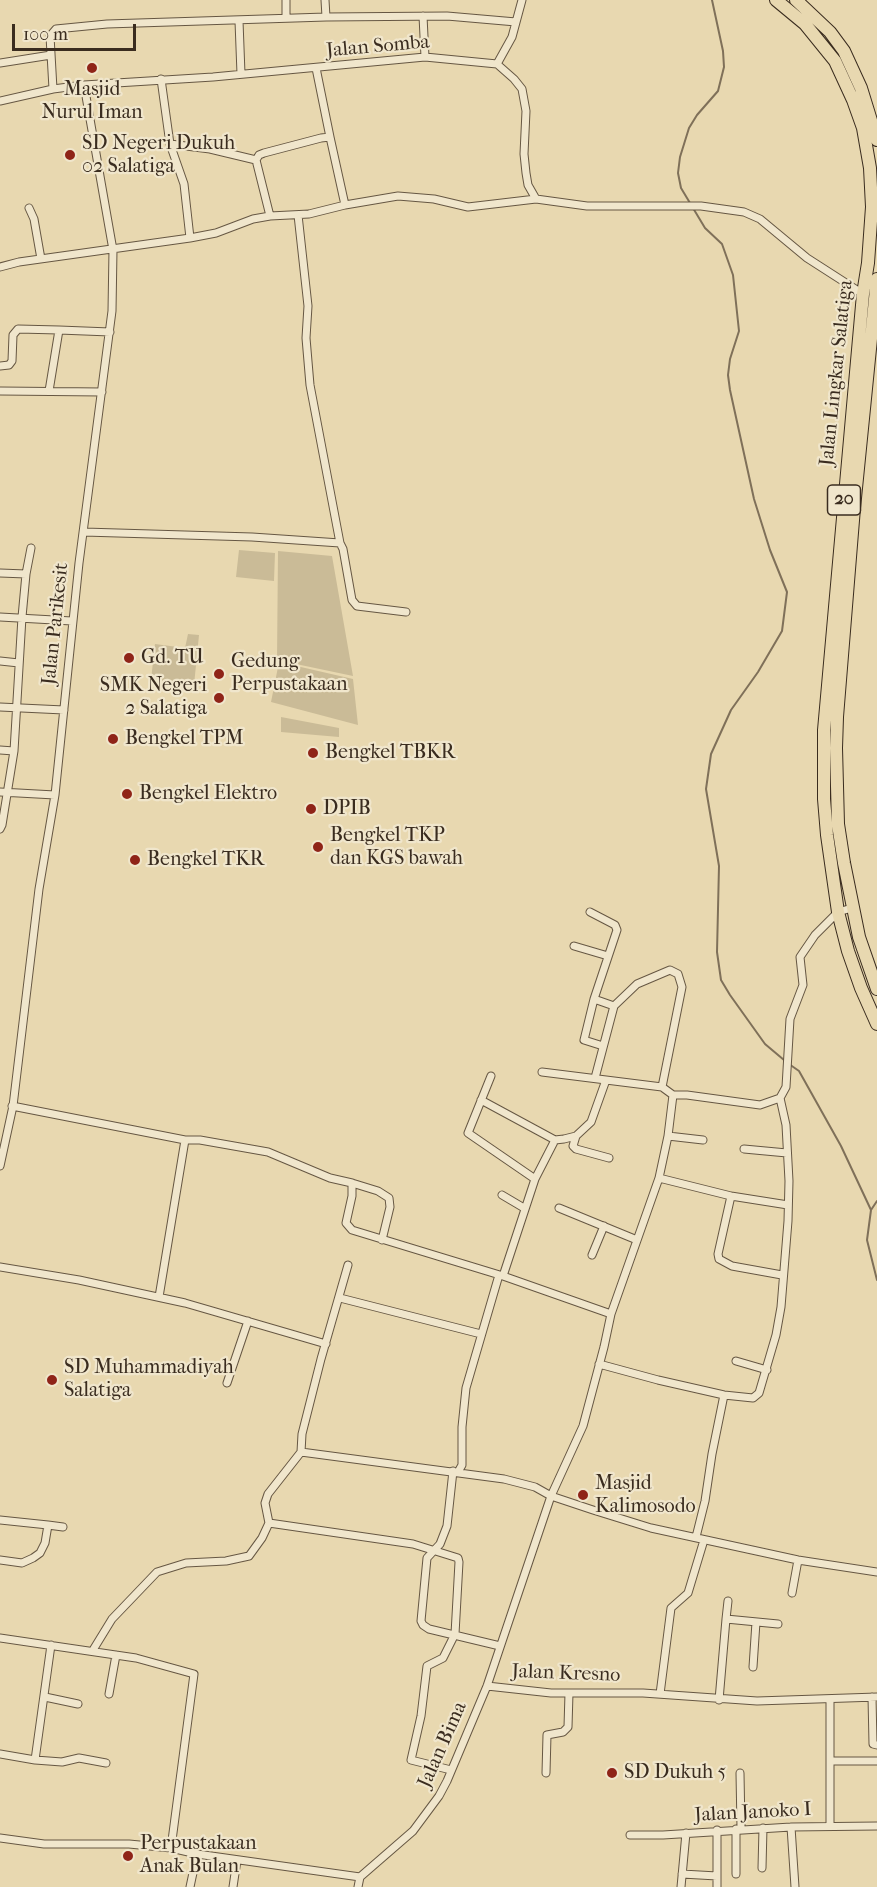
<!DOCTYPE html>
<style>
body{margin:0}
#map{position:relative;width:877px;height:1887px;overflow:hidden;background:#e8d8b0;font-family:"IM FELL French Canon",serif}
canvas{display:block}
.scale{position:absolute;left:12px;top:24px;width:124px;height:27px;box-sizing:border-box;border:3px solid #3a2c1f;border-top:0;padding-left:8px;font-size:18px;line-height:21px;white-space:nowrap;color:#3a2c1f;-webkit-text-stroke:4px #f0e6cc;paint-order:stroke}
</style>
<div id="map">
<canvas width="877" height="1887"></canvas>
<div class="scale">100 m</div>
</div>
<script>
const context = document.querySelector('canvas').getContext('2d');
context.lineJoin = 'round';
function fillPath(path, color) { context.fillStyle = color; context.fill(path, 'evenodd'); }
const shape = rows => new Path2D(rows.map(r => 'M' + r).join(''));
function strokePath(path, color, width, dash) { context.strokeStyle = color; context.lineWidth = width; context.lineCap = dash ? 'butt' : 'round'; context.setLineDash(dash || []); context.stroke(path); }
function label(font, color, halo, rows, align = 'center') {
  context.font = font + ' "IM FELL French Canon",serif'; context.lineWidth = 4.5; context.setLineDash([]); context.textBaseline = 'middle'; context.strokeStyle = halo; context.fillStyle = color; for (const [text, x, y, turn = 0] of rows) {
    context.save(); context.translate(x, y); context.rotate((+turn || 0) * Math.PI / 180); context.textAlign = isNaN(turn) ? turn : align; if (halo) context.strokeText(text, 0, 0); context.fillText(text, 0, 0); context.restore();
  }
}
const green = shape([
 [239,550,275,553,274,581,236,577],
 [278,551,332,556,353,676,277,660],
 [188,634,199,635,194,685,151,680,155,644,185,648],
 [279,662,353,679,358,725,271,702],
 [281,717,339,728,339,737,281,732]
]);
const stream = shape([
 [712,0,723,51,724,67,718,91,697,115,689,128,680,157,678,173,681,188,705,228,722,244,733,275,739,331,730,359,728,375,730,390,754,499,770,550,787,592,782,631,758,672,731,710,711,754,706,789,719,866,717,952,721,980,730,995,765,1044,784,1060],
 [789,1064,799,1071,841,1146,871,1210],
 [877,1201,871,1210,867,1240,877,1280]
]);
const minor = shape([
 [286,0,286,18],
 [325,0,326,17],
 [423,16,425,57],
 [239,21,241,74],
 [0,63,51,55],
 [497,64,512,37,522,0],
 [316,68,330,137],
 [161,79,170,144],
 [53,89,50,36,56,29,107,24,326,17,447,16,516,22],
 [0,101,53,89,84,85,213,77,425,57,497,64,514,79,522,89,526,111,524,154,526,173,528,185,536,199,587,206,701,206,744,212,760,219,807,258,863,294],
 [29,208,34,219,41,259],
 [270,216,256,160,259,155,264,153,321,138,330,137,345,205],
 [190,238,184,184,170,144,210,149,256,160],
 [0,267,19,262,190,238,216,233,253,219,270,216,309,214,345,205,398,196,434,199,468,207,536,199],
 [59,330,110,332],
 [0,366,9,365,12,361,13,335,18,329,59,330,49,391],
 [0,391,102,392],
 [84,532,252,537,340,543,310,385,306,338,308,306,298,215],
 [340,543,343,549,352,600,357,606,406,612],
 [0,573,26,574],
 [0,617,72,621],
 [0,661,19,663],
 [0,707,64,710],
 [0,750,14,751],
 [0,792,55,795],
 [0,829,2,825,14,751,22,617,26,574,31,548],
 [590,912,615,925,617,930,594,999],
 [574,946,608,956],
 [603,1046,584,1040,594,999,614,1006],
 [542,1072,662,1087,673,1095],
 [491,1076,468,1133,535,1179],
 [595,1078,614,1006,637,984,670,970,678,974,682,987,662,1087],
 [481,1100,555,1140,564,1139,576,1136,591,1122,606,1080],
 [12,1106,185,1140,200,1140,268,1152,330,1178,352,1183,352,1196,346,1223,352,1230,503,1276,611,1314],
 [576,1136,573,1146,576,1149,609,1158],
 [668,1136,703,1140],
 [744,1149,787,1153],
 [0,1166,13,1106,39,889,55,795,79,563,112,311,113,250,84,85],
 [659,1178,731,1196,788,1205],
 [352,1183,378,1191,389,1198,390,1207,382,1240],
 [502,1195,524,1208],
 [731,1196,718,1254,719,1259,732,1266,782,1275],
 [559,1208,637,1240],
 [592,1255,604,1226],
 [348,1265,321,1359,302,1434,301,1452,504,1479,535,1487,551,1496,593,1510,651,1528,798,1560,877,1572],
 [0,1267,79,1280,185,1303,326,1344],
 [503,1276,535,1179,555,1140],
 [159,1297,185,1140],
 [340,1298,481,1334],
 [736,1361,767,1370],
 [599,1364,658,1380,724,1395,753,1398,759,1393,776,1335,781,1307,788,1221,789,1181,786,1125,780,1098],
 [227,1383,248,1321],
 [453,1471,447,1526,440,1544,427,1558,421,1621,423,1625,429,1629,500,1646],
 [458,1472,462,1465,462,1427,466,1388,499,1275],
 [0,1520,48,1525,45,1543,40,1553,33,1558,22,1563,0,1560],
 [269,1523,413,1544,458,1558,459,1562,455,1634,443,1658,427,1666,421,1716,411,1760,451,1770],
 [48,1525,63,1527],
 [696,1537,705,1501,712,1454,724,1395],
 [792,1593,798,1560],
 [726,1619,728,1601],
 [0,1638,136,1658,194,1674,171,1848],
 [93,1650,112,1619,157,1572,186,1563,226,1561,249,1556,262,1538,269,1523,265,1503,268,1494,301,1452],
 [753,1667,756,1622],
 [487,1686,551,1693,643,1693,757,1701,877,1697],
 [109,1694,116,1655],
 [660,1694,671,1608,688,1593,704,1540],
 [45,1697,78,1704],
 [872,1697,873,1744,877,1745],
 [830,1699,830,1825],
 [719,1700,726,1619,778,1624],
 [0,1754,35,1760,62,1762,79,1758,106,1763],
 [35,1760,51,1645],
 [831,1761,877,1761],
 [546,1773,547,1735,563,1732,568,1727,569,1693],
 [740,1773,741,1828],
 [791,1827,795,1887],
 [717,1830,717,1887],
 [630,1835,663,1835,791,1827,877,1826],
 [0,1838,44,1844,129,1844,171,1848,197,1854,360,1877,413,1831,439,1796,447,1781,487,1686,551,1496,583,1426,604,1347,611,1314,659,1178,668,1136,673,1095,687,1095,760,1105,780,1098,786,1087,790,1019,803,985,800,957,815,935,838,912,852,908],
 [762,1868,763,1828],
 [682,1874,717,1876],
 [736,1874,736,1829],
 [190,1887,197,1854],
 [233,1887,237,1860],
 [358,1887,360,1877],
 [681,1887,686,1833]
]);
const trunk = shape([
 [776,0,805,24,835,61,853,100,863,128,870,168,872,207,868,263,863,294,824,730,824,799,827,835,838,912,848,951,861,988,877,1024],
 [796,0,830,32,844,51,861,88,877,140],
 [877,279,854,508,837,717,836,748,838,824,844,863,859,937,877,989]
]);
const markers = [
 [92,68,6,"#8f2418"],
 [70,155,6,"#8f2418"],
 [129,658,6,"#8f2418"],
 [219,674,6,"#8f2418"],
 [219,698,6,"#8f2418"],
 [113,739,6,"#8f2418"],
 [313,753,6,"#8f2418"],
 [127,794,6,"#8f2418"],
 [311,809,6,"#8f2418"],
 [318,847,6,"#8f2418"],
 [135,860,6,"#8f2418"],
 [52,1380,6,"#8f2418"],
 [583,1495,6,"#8f2418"],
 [612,1773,6,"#8f2418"],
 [128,1856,6,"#8f2418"]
];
const shields = [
 [844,500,33]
];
const shieldNames = [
 ["20",844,500]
];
const streetNames = [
 ["Jalan Somba",378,47,-5],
 ["Jalan Lingkar Salatiga",837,373,-84],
 ["Jalan Parikesit",56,624,-84],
 ["Jalan Kresno",566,1674,2],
 ["Jalan Bima",443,1745,-66],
 ["Jalan Janoko I",753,1813,-3]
];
const poiNames = [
 ["Masjid",92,90,"center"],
 ["Nurul Iman",92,113,"center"],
 ["SD Negeri Dukuh",82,144],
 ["02 Salatiga",82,167],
 ["Gd. TU",141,658],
 ["Gedung",231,662],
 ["Perpustakaan",231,685],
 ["SMK Negeri",207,686,"right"],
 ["2 Salatiga",207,709,"right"],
 ["Bengkel TPM",125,739],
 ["Bengkel TBKR",325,753],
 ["Bengkel Elektro",139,794],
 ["DPIB",323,809],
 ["Bengkel TKP",330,836],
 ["dan KGS bawah",330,859],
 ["Bengkel TKR",147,860],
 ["SD Muhammadiyah",64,1368],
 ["Salatiga",64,1391],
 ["Masjid",595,1484],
 ["Kalimosodo",595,1507],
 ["SD Dukuh 5",624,1773],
 ["Perpustakaan",140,1844],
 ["Anak Bulan",140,1867]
];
fillPath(green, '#cabb97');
strokePath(stream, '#7f7059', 2);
strokePath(minor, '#665743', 9);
strokePath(trunk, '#3a2c1f', 14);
strokePath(minor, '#f0e6cc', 7);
strokePath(trunk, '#e8d8b0', 12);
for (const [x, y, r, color] of markers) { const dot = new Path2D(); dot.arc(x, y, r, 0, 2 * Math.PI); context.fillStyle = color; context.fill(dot); strokePath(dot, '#f0e6cc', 2); }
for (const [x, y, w] of shields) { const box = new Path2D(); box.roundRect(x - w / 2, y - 15, w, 30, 4.5); context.fillStyle = '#f0e6cc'; context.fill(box); strokePath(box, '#3a2c1f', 1.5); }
label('bold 18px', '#3a2c1f', null, shieldNames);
label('20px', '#3a2c1f', '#f0e6cc', streetNames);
label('20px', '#3a2c1f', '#f0e6cc', poiNames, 'left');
</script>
